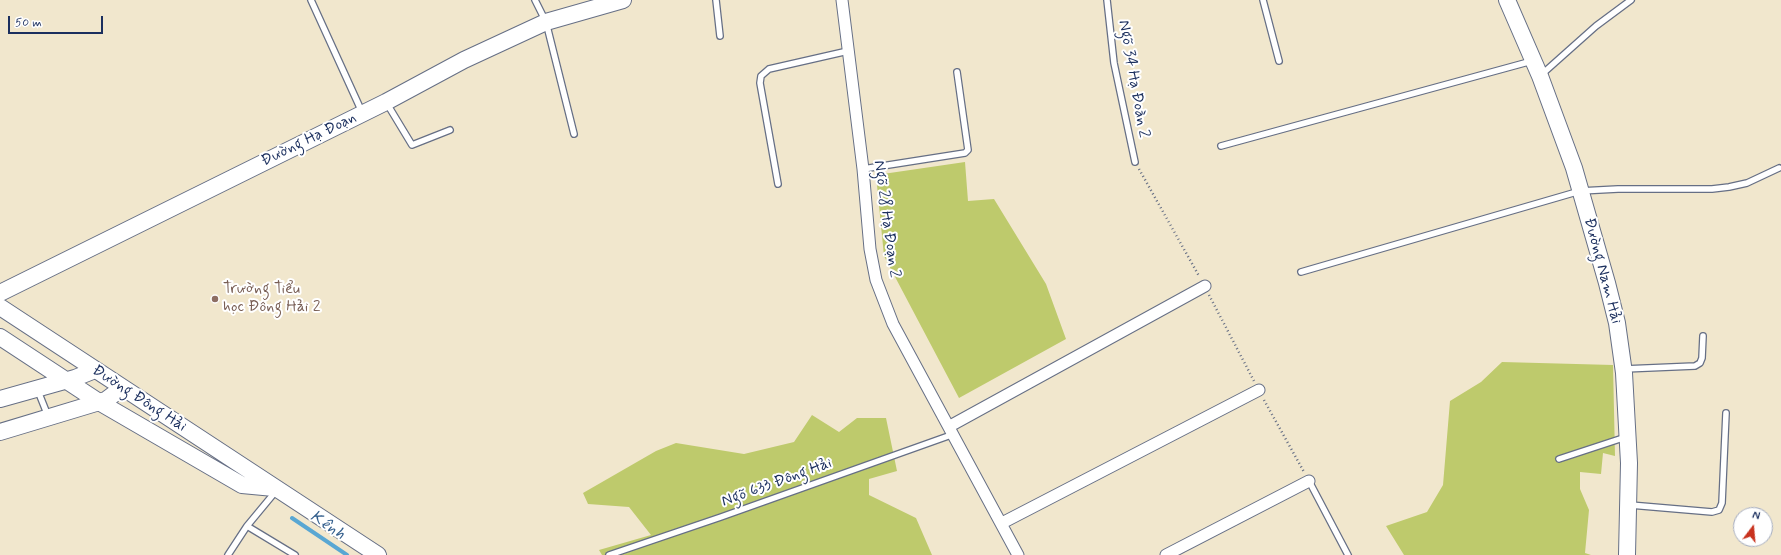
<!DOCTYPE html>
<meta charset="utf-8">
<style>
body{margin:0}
#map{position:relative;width:1781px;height:555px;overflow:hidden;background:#f1e7cd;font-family:Mynerve,sans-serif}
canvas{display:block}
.north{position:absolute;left:1733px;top:507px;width:40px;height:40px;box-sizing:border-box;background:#fff;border:1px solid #a4acbf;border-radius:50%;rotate:16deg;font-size:11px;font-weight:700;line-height:16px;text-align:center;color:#1b2f5e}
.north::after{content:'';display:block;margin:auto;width:14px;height:18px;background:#c8321e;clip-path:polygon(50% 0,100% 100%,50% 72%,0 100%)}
.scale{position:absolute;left:8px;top:16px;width:95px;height:18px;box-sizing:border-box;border:2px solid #1b2f5e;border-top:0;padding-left:5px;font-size:12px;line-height:14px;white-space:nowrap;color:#1b2f5e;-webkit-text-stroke:3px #fff;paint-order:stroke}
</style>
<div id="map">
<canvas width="1781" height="555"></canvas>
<div class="north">N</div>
<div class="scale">50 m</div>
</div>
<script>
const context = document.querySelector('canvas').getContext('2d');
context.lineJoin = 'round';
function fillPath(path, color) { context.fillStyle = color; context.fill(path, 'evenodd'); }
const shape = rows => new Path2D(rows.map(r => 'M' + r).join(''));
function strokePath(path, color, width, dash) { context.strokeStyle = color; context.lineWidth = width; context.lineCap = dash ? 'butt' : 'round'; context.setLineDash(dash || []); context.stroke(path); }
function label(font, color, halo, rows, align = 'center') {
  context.font = font + ' Mynerve,sans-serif'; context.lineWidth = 4; context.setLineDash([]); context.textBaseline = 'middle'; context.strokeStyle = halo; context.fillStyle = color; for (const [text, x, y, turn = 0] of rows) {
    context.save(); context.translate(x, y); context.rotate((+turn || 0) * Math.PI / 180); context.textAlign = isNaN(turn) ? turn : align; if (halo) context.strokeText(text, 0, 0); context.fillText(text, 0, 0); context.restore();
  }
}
const green = shape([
 [965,162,968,201,994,199,1046,284,1066,339,959,398,884,256,876,175],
 [1502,362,1613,365,1615,456,1603,453,1601,474,1580,472,1580,489,1589,510,1585,553,1591,555,1404,555,1386,526,1427,512,1443,485,1450,401,1481,382],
 [812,415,839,432,857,418,886,418,897,471,869,479,869,495,916,518,932,555,602,555,599,550,651,535,629,507,588,504,583,493,656,451,676,443,744,454,794,442]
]);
const stream = shape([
 [292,518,347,555]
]);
const path = shape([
 [1139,169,1199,276],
 [1209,295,1254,381],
 [1264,400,1304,472]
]);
const lane = shape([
 [311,0,362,112],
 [535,0,546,22,574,134],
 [716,0,720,36],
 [1107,0,1114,63,1135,162],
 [1263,0,1279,61],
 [1541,75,1596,26,1631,0],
 [386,102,412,145,450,130],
 [1221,146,1532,61],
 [863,169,965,153,968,150,957,72],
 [778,184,760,83,761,76,769,69,848,51],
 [1301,272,1580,191,1618,189,1712,189,1729,187,1747,183,1779,168],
 [1624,369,1695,366,1700,363,1702,358,1703,336],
 [38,391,48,416],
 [1559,459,1626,437],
 [1309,481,1348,555],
 [1630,505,1712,512,1719,510,1722,503,1726,413],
 [247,526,295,555],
 [228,555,247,526,276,491],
 [609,555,721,517,954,434]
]);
const street = shape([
 [842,0,863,169,870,249,876,280,893,324,1018,555],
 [950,426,1205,286],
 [1002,523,1259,390],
 [1166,555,1309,481]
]);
const secondary = shape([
 [1507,0,1540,76,1574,168,1607,283,1617,323,1624,373,1629,463,1627,555],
 [0,293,386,102,464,60,546,22,623,0],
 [0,307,378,555],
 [0,337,99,402,242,485,274,488],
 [0,399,75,378,95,370],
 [0,432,106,400,122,388]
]);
const markers = [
 [215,299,4,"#8d6e63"]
];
const streetNames = [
 ["Ngõ 34 Hạ Đoàn 2",1133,79,80],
 ["Đường Hạ Đoạn",309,140,-26],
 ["Ngõ 28 Hạ Đoạn 2",886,219,82],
 ["Đường Nam Hải",1602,271,75],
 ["Đường Đông Hải",139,399,33],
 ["Ngõ 633 Đông Hải",777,483,-20]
];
const educationNames = [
 ["Trường Tiểu",223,290],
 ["học Đông Hải 2",223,308]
];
const waterNames = [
 ["Kênh",327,526,34]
];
fillPath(green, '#beca6c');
strokePath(stream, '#59a7d3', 4);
strokePath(lane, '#666f85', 8);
strokePath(street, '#666f85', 13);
strokePath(secondary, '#666f85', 18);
strokePath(path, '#666f85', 2.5, [1, 3]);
strokePath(lane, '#fff', 5.5);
strokePath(street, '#fff', 11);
strokePath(secondary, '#fff', 16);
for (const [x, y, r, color] of markers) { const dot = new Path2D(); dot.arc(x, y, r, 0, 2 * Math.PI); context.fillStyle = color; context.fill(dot); strokePath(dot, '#fff', 1.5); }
label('16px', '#1b2f5e', '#fff', streetNames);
label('16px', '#785e54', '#fff', educationNames, 'left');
label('italic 17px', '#345f8d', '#fff', waterNames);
</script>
